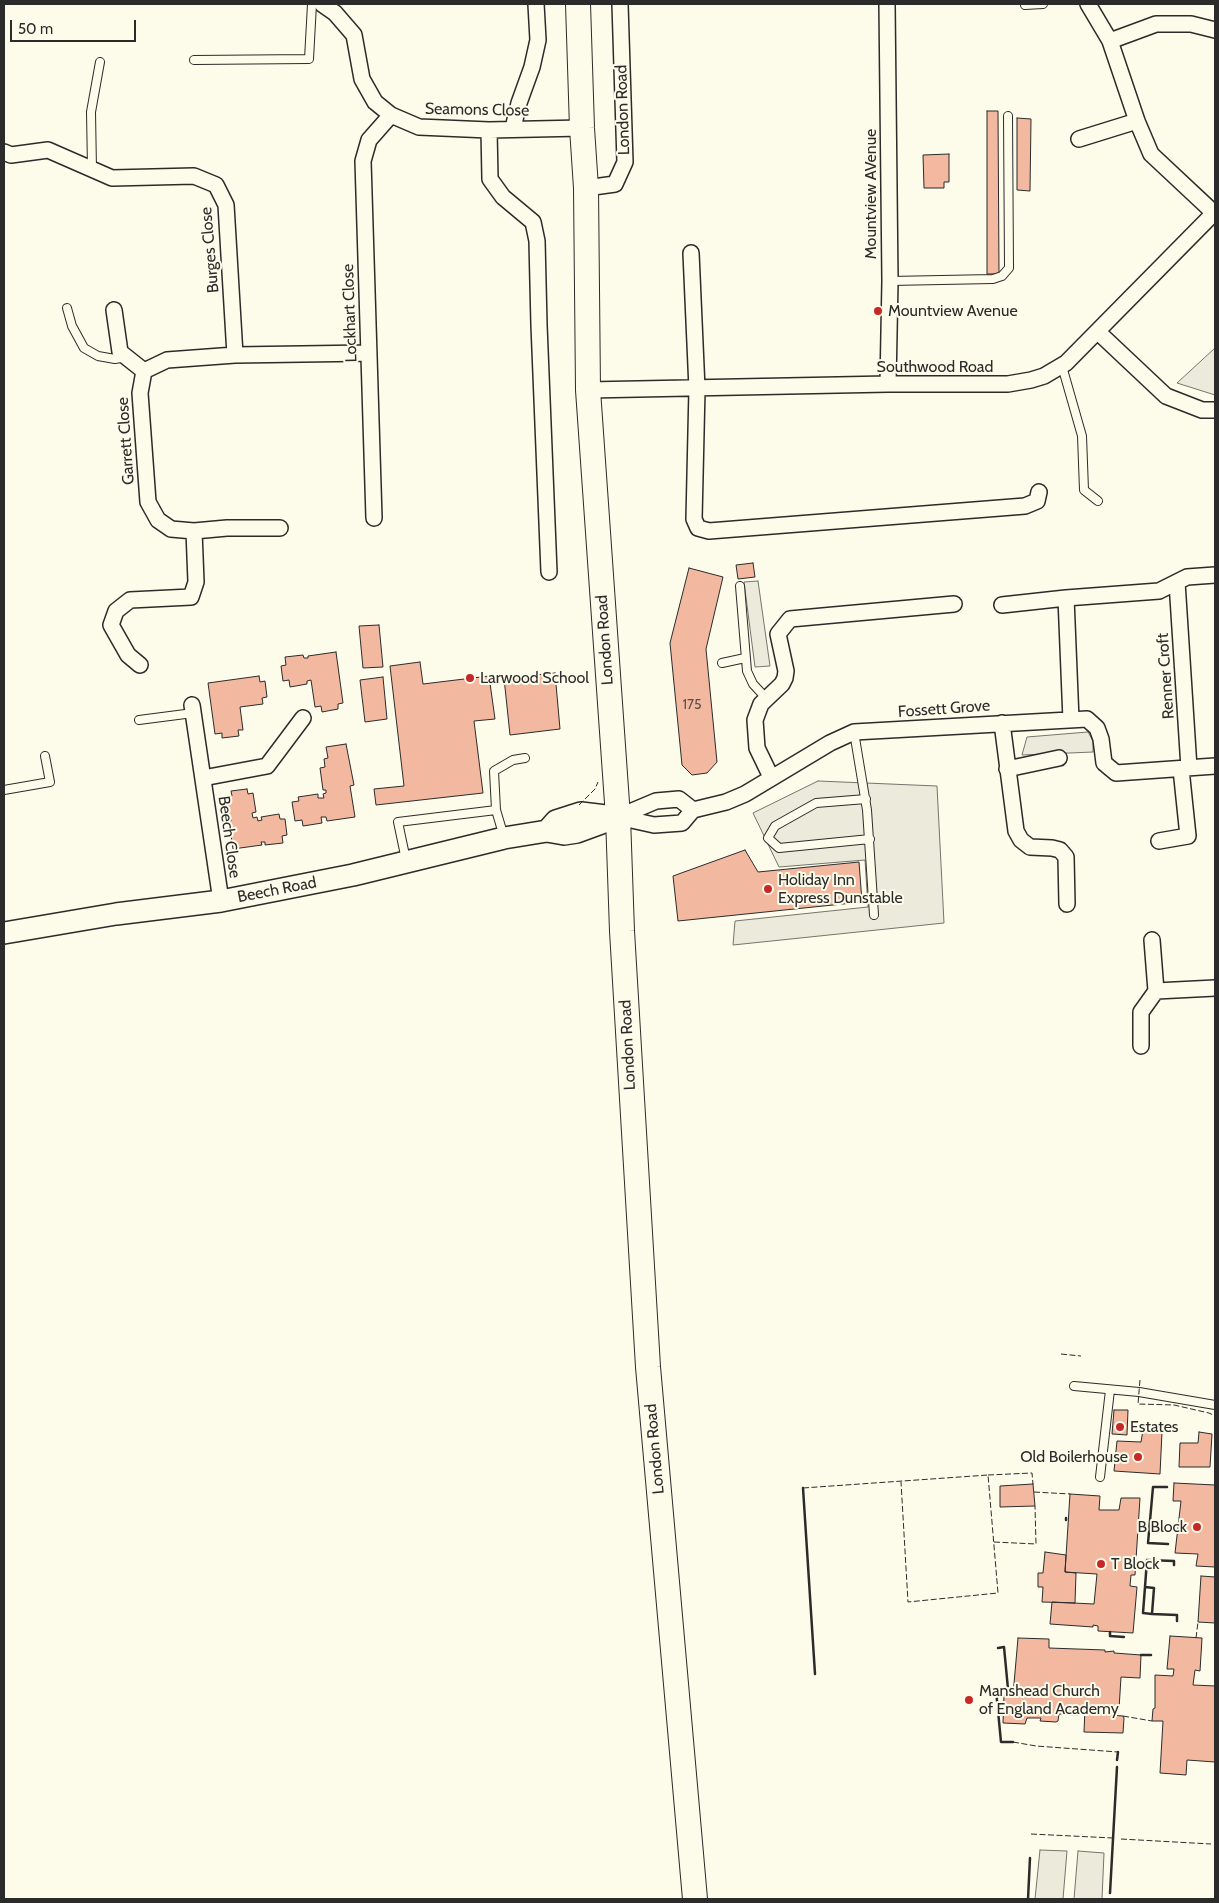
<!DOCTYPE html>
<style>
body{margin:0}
#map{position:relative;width:1219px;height:1903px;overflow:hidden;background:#fdfbea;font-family:Cabin,sans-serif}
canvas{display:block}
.frame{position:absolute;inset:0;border:5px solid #2b2b2b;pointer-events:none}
.scale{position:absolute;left:10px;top:20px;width:126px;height:22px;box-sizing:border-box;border:2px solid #2b2b2b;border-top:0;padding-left:6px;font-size:15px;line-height:18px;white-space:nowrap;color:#2b2b2b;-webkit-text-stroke:4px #fdfbea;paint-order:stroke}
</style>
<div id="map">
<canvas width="1219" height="1903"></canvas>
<div class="frame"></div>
<div class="scale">50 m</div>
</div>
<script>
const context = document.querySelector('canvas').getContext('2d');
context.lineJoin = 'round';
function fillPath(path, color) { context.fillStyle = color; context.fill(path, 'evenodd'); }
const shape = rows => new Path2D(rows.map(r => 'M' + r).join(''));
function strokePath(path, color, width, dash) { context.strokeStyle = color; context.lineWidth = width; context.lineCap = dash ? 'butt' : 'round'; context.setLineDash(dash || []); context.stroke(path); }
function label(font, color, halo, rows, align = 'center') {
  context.font = font + ' Cabin,sans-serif'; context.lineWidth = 4; context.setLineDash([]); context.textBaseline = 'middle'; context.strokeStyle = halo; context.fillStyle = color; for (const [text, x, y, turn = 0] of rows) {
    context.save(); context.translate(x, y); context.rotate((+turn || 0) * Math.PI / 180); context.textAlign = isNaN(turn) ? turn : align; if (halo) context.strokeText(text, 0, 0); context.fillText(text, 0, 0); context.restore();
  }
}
const green = shape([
 [1215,348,1215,395,1177,383,1215,348],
 [1088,732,1093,741,1093,752,1022,755,1027,737,1088,732],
 [1040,1850,1067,1851,1063,1899,1035,1899,1040,1850],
 [1078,1851,1104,1853,1102,1899,1074,1899,1078,1851]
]);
const parking = shape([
 [758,581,770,666,755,667,744,582,758,581],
 [818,781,937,786,944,923,733,945,735,921,868,907,865,860,779,867,753,813,818,781]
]);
const building = shape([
 [987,111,998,111,999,274,987,274,987,111],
 [1017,118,1031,119,1030,191,1017,190,1017,118],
 [949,154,949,182,944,182,944,188,924,188,923,155,949,154],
 [753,563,755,577,738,579,736,565,753,563],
 [689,568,723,577,706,649,717,762,707,773,692,775,682,765,670,643,689,568],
 [379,625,383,667,363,668,359,626,379,625],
 [336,652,343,703,338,704,338,709,322,712,321,706,315,707,311,680,307,681,307,684,290,687,289,680,283,681,281,666,286,665,285,657,303,655,304,658,308,658,308,656,336,652],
 [420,662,423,684,489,676,495,719,474,721,483,793,376,805,374,789,404,786,390,666,420,662],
 [555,673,560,729,510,735,504,678,555,673],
 [259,676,260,682,265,681,267,697,262,698,263,704,240,707,243,730,238,730,239,736,222,738,222,733,215,734,208,683,259,676],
 [383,677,387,719,365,722,360,680,383,677],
 [346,744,354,785,350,786,355,817,327,821,326,817,321,817,322,823,303,826,302,820,295,821,292,802,299,801,298,797,318,794,318,798,324,798,323,794,326,793,326,790,323,790,320,768,325,767,324,759,328,758,326,747,346,744],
 [247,789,248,794,253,793,256,812,252,813,253,818,257,817,258,821,262,820,261,817,279,814,280,819,285,819,287,835,282,836,283,843,265,845,265,842,261,842,262,845,233,849,229,821,231,821,230,816,227,817,224,797,232,796,231,791,247,789],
 [745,850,758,872,859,862,862,902,678,921,673,876,745,850],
 [1114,1410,1128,1410,1127,1435,1112,1434,1114,1410],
 [1143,1430,1162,1432,1160,1474,1114,1471,1117,1441,1141,1442,1143,1430],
 [1199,1432,1212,1434,1210,1467,1179,1467,1180,1443,1198,1443,1199,1432],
 [1174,1483,1215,1485,1215,1567,1196,1566,1198,1554,1175,1553,1181,1501,1173,1501,1174,1483],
 [1033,1484,1035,1506,1000,1507,1000,1486,1033,1484],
 [1070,1494,1100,1496,1099,1510,1119,1510,1121,1498,1140,1498,1135,1575,1131,1575,1130,1586,1137,1587,1133,1633,1098,1631,1098,1626,1093,1625,1093,1627,1050,1624,1052,1602,1094,1604,1097,1574,1065,1572,1070,1494],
 [1045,1552,1066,1555,1065,1572,1076,1573,1075,1603,1042,1602,1043,1587,1038,1587,1038,1573,1043,1573,1045,1552],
 [1201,1576,1215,1577,1215,1623,1198,1622,1201,1576],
 [1170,1636,1202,1638,1200,1671,1195,1670,1193,1685,1215,1686,1215,1762,1187,1760,1186,1775,1160,1773,1163,1721,1152,1721,1153,1709,1155,1708,1155,1675,1173,1676,1174,1669,1167,1669,1170,1636],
 [1018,1638,1049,1639,1049,1648,1105,1650,1105,1652,1114,1651,1114,1653,1141,1655,1140,1678,1121,1677,1119,1709,1111,1708,1110,1715,1123,1716,1124,1718,1123,1733,1084,1732,1085,1708,1080,1707,1079,1715,1059,1714,1058,1721,1056,1722,1040,1721,1041,1718,1027,1718,1025,1724,1003,1723,1004,1695,1013,1695,1018,1638]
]);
const lane = shape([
 [1025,5,1043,4],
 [194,60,309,59,312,4],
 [92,169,91,112,100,62],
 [890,281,993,279,1002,276,1009,268,1008,116],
 [67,308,72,326,84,348,98,356,115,359,126,357],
 [1062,366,1082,436,1084,490,1098,501],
 [740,586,747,671,753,684,766,698],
 [722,663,745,658],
 [139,720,193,713],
 [854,732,867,810,874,915],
 [4,790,50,782,45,756],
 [866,799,816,803,775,826,768,838,779,848,870,839],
 [496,810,494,771,513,760,525,758],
 [406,860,398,822,496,810,504,837],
 [1074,1386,1139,1392,1215,1405],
 [1100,1477,1110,1390]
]);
const street = shape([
 [322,4,335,13,354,35,362,79,375,102,391,115,419,127,489,130,582,128],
 [887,4,890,281,888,384],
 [1088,4,1110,41,1137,121,1151,154,1214,213],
 [1110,41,1156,24,1191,24,1215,30],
 [513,128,519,103,532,67,538,40,536,4],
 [489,130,490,179,503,197,533,222,537,241,539,325,549,572],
 [1079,139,1137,121],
 [4,152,11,155,48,150,112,178,194,176,216,185,226,205,235,355],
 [586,188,615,184,625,162,620,4],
 [691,253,697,389,694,519,698,528,709,531,1025,506,1037,501,1039,492],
 [114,310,120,352,144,371],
 [1098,332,1166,396,1202,410,1215,410],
 [588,390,888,384,1008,384,1031,380,1044,376,1066,363,1215,212],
 [374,518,363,161,369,140,391,115],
 [280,528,227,528,194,531,171,529,158,520,148,502,140,393,144,371,167,360,235,355,369,353],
 [1177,582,1189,768],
 [1002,605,1066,598],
 [140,665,128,655,111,625,116,611,130,600,191,597,196,582,194,531],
 [192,705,221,901],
 [1071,720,1066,598,1159,591,1187,577,1215,575],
 [1002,723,1016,831,1021,840,1030,847,1052,848,1060,850,1066,857,1067,904],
 [1007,769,1059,758],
 [771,777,757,748,755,720,761,704,782,684,785,678,786,671,778,634,790,619,954,604],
 [203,778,267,766,303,718],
 [618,817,654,825,682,823,693,810,726,802,745,794,830,743,854,732,1087,719,1097,728,1101,739,1104,763,1116,773,1215,766],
 [618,817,656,801,679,799,693,810],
 [1159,841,1188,836,1181,769],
 [1156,991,1215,988],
 [1141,1046,1141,1012,1156,991,1152,940]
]);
const secondary = shape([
 [547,831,556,821,581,813,614,817],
 [4,933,116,914,221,901,353,875,504,838,547,831,564,834,577,832,618,817]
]);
const primary = shape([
 [578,4,582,128,586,188,588,390,618,817,622,931,648,1367,695,1899]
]);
const fence = shape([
 [579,805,595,789,598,782],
 [1061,1354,1081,1356],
 [1140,1380,1138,1404,1174,1405,1209,1413,1215,1416],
 [988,1475,1032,1473,1033,1484],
 [803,1488,988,1475,998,1593,908,1602,901,1482],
 [1034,1492,1070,1494],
 [994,1542,1036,1544,1035,1506],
 [1196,1638,1198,1622],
 [996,1694,1004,1695],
 [1123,1716,1152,1721],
 [1013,1742,1036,1746,1118,1752],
 [1031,1834,1113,1838],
 [1121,1839,1211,1844]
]);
const wall = shape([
 [1167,1487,1153,1487,1148,1543,1168,1544],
 [803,1488,815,1674],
 [1066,1520,1066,1518],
 [1174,1565,1174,1561,1147,1560,1145,1587,1154,1588,1152,1614,1177,1615,1177,1621],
 [1145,1587,1143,1613,1152,1614],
 [1110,1632,1110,1636,1124,1637],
 [998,1648,1004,1647,1008,1689,996,1690,1001,1742,1013,1742],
 [1141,1655,1151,1655],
 [1117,1760,1118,1752],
 [1110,1893,1117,1767],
 [1028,1899,1030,1858]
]);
const markers = [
 [878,311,5,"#c62828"],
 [470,678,5,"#c62828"],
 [768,889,5,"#c62828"],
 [1120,1427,5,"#c62828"],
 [1138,1457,5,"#c62828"],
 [1197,1527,5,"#c62828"],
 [1101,1564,5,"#c62828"],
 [969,1700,5,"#c62828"]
];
const numberNames = [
 ["175",692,705]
];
const streetNames = [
 ["Seamons Close",477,110,1],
 ["London Road",623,110,-92],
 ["Mountview AVenue",871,194,-90],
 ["Burges Close",210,250,-95],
 ["Lockhart Close",350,313,-92],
 ["Southwood Road",935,367],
 ["Garrett Close",126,441,-94],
 ["London Road",605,640,-94],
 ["Renner Croft",1166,676,-94],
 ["Fossett Grove",944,709,-4],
 ["Beech Close",229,837,82],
 ["Beech Road",277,890,-11],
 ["London Road",628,1045,-93],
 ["London Road",655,1449,-95]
];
const poiNames = [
 ["Mountview Avenue",888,311],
 ["Larwood School",480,678],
 ["Holiday Inn",778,880],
 ["Express Dunstable",778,898],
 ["Estates",1130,1427],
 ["Old Boilerhouse",1128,1457,"right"],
 ["B Block",1187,1527,"right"],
 ["T Block",1111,1564],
 ["Manshead Church",979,1691],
 ["of England Academy",979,1709]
];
fillPath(green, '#ecebdb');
strokePath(green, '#74746e', 1);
fillPath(parking, '#eceadb');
strokePath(parking, '#74746e', 1);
fillPath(building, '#f2b8a0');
strokePath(building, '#2b2b2b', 1);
strokePath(lane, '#2b2b2b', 10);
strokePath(street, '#2b2b2b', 18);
strokePath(secondary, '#2b2b2b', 24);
strokePath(primary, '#2b2b2b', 26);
strokePath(lane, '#fdfbea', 8);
strokePath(street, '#fdfbea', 15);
strokePath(secondary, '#fdfbea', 21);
strokePath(primary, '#fdfbea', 24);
strokePath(fence, '#2b2b2b', 1, [6, 2.5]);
strokePath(wall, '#2b2b2b', 2.5);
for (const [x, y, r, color] of markers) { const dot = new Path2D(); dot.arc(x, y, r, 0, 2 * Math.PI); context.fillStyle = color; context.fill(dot); strokePath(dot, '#fdfbea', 2); }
label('14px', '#5d4e48', null, numberNames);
label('16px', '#2b2b2b', '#fdfbea', streetNames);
label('16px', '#2b2b2b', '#fdfbea', poiNames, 'left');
</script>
